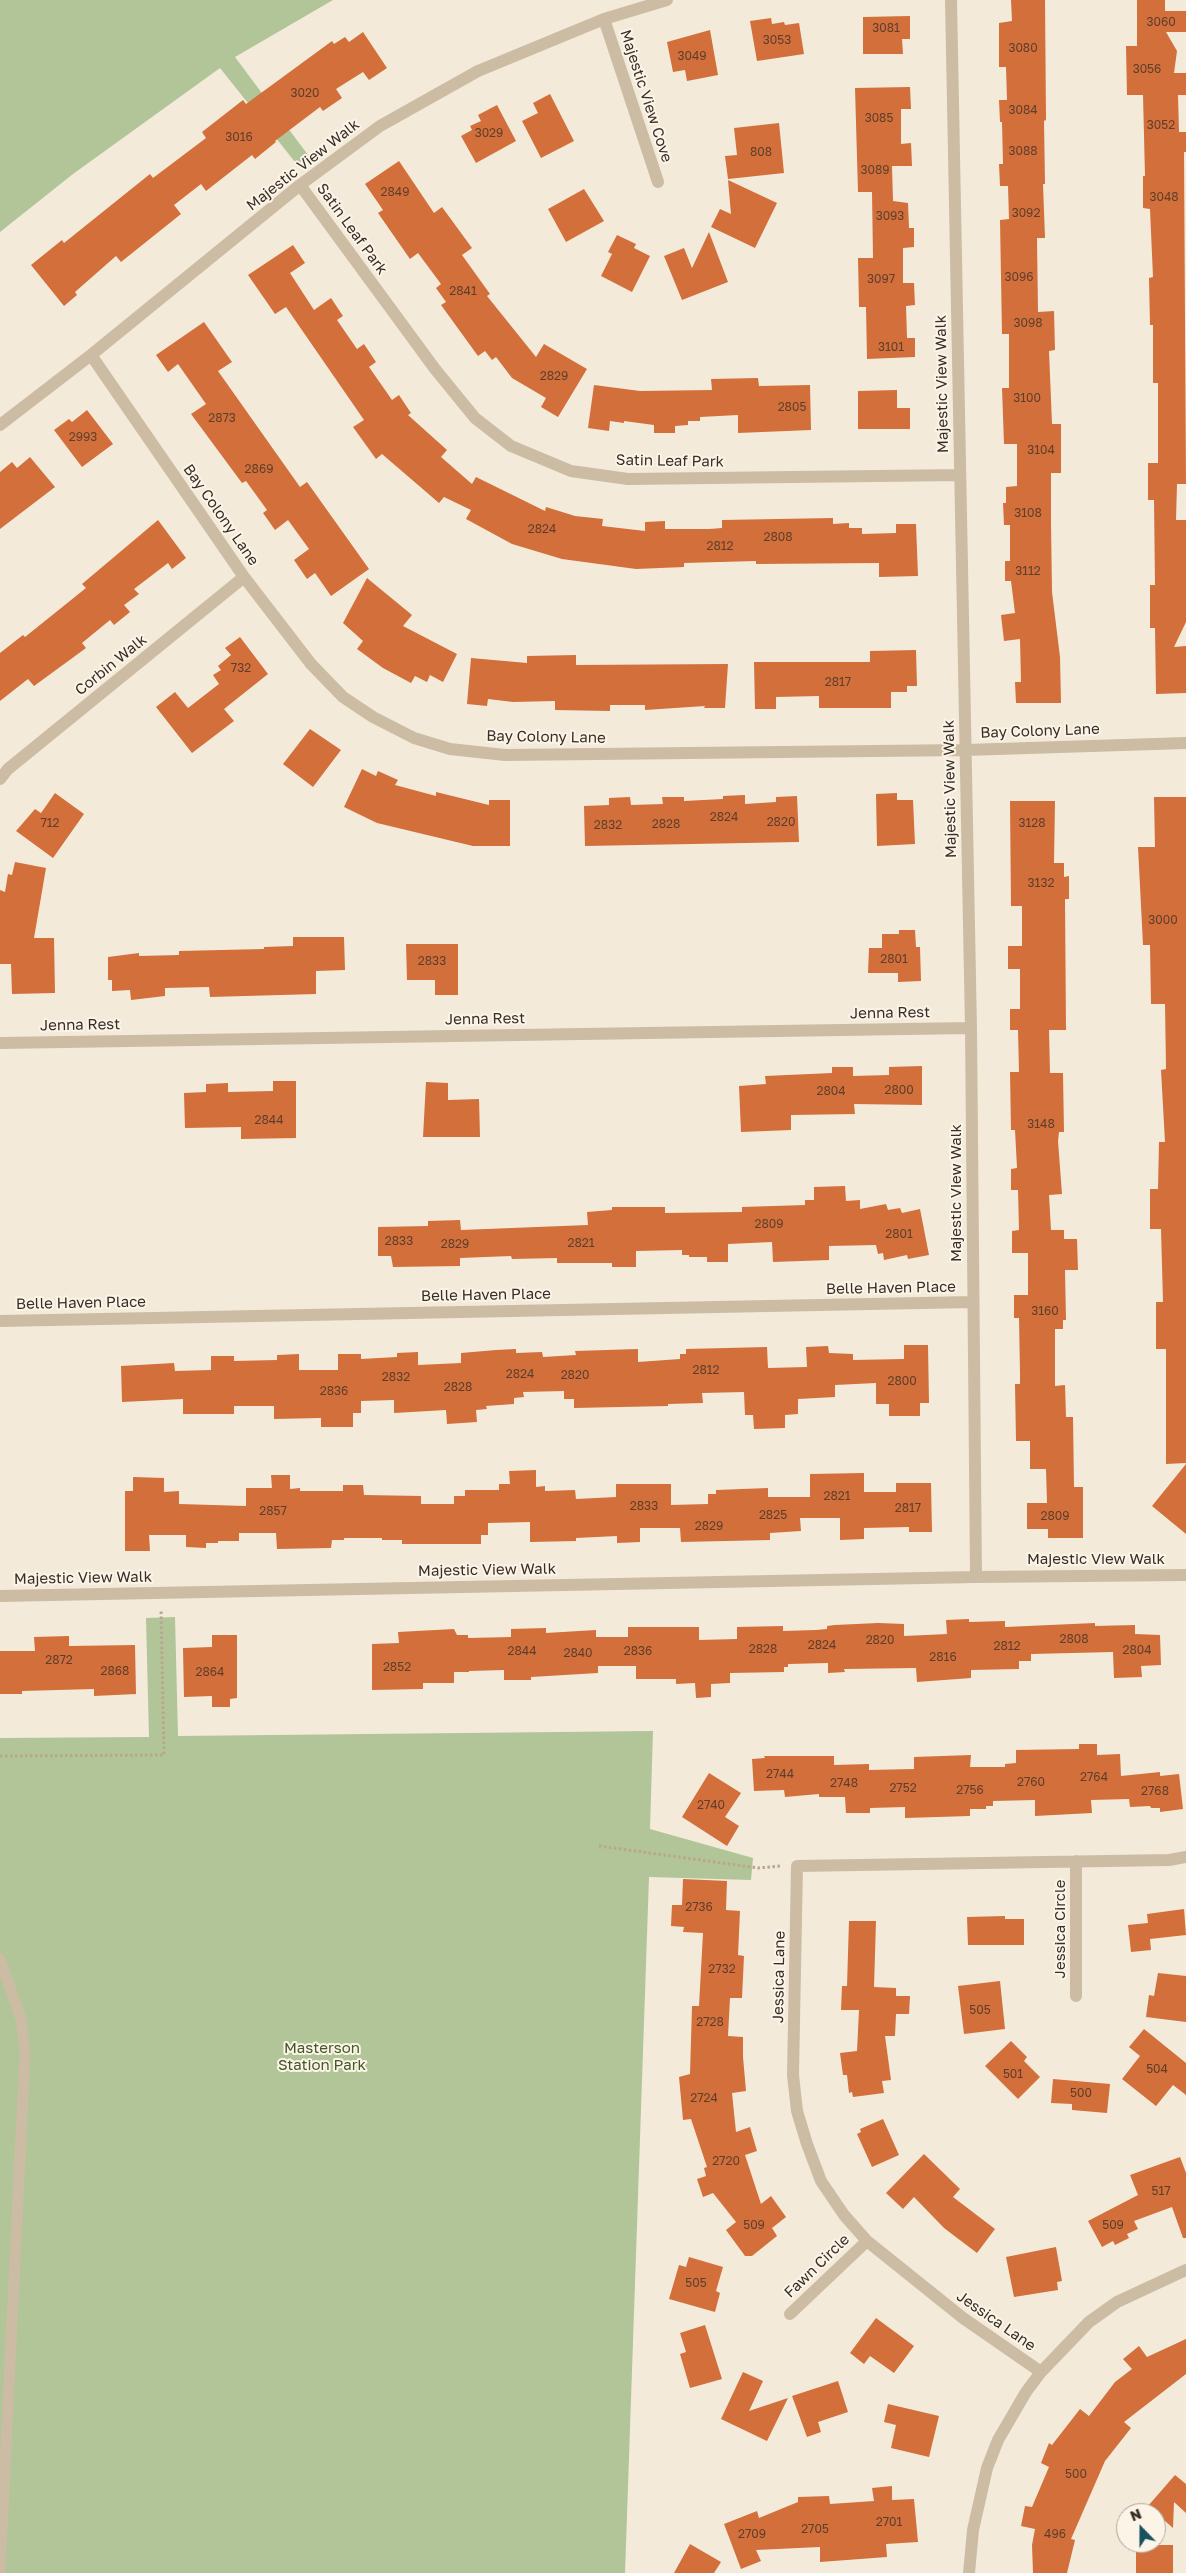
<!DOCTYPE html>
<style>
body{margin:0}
#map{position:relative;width:1186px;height:2573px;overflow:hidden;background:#f4eada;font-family:"Golos Text",sans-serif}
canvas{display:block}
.north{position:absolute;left:1116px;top:2503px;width:50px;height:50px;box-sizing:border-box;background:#fbf4e7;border:1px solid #ada59a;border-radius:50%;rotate:338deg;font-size:14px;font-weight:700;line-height:20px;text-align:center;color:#382e27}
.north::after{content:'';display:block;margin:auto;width:18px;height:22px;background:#18525e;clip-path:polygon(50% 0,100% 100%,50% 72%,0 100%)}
</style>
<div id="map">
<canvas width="1186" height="2573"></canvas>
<div class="north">N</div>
</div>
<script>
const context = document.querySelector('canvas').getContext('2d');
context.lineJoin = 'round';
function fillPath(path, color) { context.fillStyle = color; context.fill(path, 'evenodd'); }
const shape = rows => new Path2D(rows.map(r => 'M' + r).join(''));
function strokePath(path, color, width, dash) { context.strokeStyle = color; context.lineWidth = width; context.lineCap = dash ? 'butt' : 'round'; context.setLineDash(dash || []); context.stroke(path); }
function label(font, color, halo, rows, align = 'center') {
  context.font = font + ' "Golos Text",sans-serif'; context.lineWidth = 4; context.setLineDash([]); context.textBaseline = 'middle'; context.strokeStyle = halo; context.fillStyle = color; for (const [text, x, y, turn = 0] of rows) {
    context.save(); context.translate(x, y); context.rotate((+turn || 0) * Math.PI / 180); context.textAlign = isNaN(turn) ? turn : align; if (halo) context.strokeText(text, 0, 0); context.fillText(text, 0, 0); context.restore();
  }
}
const green = shape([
 [0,0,333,0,235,57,311,159,299,167,220,68,73,174,0,232],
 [175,1617,178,1736,653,1731,650,1829,753,1858,751,1880,649,1877,625,2573,0,2573,0,1738,149,1737,146,1618]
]);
const building = shape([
 [1011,0,1045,0,1046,120,1044,121,1045,184,1043,184,1045,238,1037,238,1038,312,1054,311,1055,350,1049,351,1052,424,1061,424,1061,473,1051,473,1051,524,1052,592,1060,657,1061,703,1016,703,1015,682,1021,682,1020,639,1004,641,1001,615,1015,613,1011,581,1005,581,1005,561,1010,561,1010,525,1004,525,1003,503,1006,503,1006,487,1017,486,1017,444,1004,444,1002,388,1009,388,1009,334,1002,334,1000,220,1009,219,1008,186,1000,186,999,164,1003,164,1002,122,1000,122,999,100,1007,100,1006,67,999,67,999,23,1012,21],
 [1137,0,1165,0,1165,11,1186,11,1186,32,1166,32,1177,51,1174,73,1186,73,1186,95,1178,95,1179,132,1186,132,1186,152,1184,152,1186,484,1177,484,1176,520,1186,520,1186,622,1174,647,1186,646,1186,693,1156,694,1155,628,1150,628,1150,585,1155,585,1154,500,1148,500,1148,463,1158,463,1158,383,1153,383,1153,325,1150,325,1149,278,1153,277,1150,209,1143,208,1143,176,1145,176,1143,95,1127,95,1126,46,1137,46],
 [910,16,910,39,902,39,903,54,863,54,863,17],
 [771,18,772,24,784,22,785,25,799,23,804,54,757,61,750,21],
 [710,30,718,75,687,81,685,70,673,72,667,42],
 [363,32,387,68,369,80,363,72,336,89,342,98,323,111,320,107,275,141,276,142,255,159,252,155,206,191,201,184,174,205,181,214,121,262,116,256,75,292,77,295,64,306,31,265,62,240,64,243,150,174,153,178,206,138,202,132,243,100,246,104,332,41,334,44,345,37,349,42],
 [910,87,911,109,901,109,901,144,911,143,912,166,892,166,893,201,908,203,909,228,914,228,914,247,903,248,903,283,914,283,915,305,906,306,907,338,915,338,915,357,867,359,866,307,859,307,858,258,873,258,872,192,858,192,855,88],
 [550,94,574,141,541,158,522,121,538,113,533,103],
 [497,105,516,141,476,163,461,136,472,130,470,126,481,121,478,115],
 [779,123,784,173,728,179,725,156,737,155,734,128],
 [399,161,434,213,442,207,472,248,462,255,490,294,487,296,536,357,544,344,587,369,558,417,541,407,546,398,512,378,496,357,492,360,485,351,478,356,441,305,446,302,436,288,441,284,418,253,410,259,378,213,383,210,365,184],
 [728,180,777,203,755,248,711,227,720,209,731,214],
 [584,189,604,221,566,242,548,209],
 [709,232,728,282,682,300,664,256,684,248,692,268],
 [617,235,636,244,634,248,650,256,632,292,601,276,612,254,608,252],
 [293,245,305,263,290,273,314,310,331,298,343,316,337,320,357,349,364,344,376,362,369,367,392,400,399,395,411,413,408,415,447,450,441,457,472,484,476,477,545,511,546,507,575,516,603,519,602,526,645,531,645,522,665,521,665,529,709,529,722,528,722,520,833,518,833,524,849,523,849,528,862,528,862,534,896,533,896,524,916,524,918,576,879,577,879,563,756,564,756,561,684,563,684,567,636,569,562,559,512,544,466,519,471,510,444,497,439,503,382,454,376,459,353,427,364,420,286,307,275,314,248,275],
 [204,322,232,362,218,371,300,487,307,482,369,569,331,596,315,573,307,579,294,560,309,549,288,520,275,530,263,513,267,510,246,481,242,483,191,414,206,404,178,364,168,372,156,355],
 [758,378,759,386,810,385,811,430,738,433,738,415,700,417,700,421,688,421,688,425,675,426,675,433,654,433,654,425,624,421,624,423,610,421,609,431,588,428,594,385,640,391,712,390,711,379],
 [897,390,897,408,910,408,910,429,858,429,858,391],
 [87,410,113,444,82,467,54,430,69,419,72,422],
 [30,457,55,487,0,529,0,472,12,462,17,468],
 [158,520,186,558,172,569,168,563,134,589,139,594,124,605,130,612,114,625,110,620,82,643,86,648,71,659,34,686,28,679,0,701,0,653,23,635,25,637,86,588,82,584],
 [367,578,412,615,403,626,457,654,443,682,430,675,427,682,415,676,411,683,383,668,357,649,363,641,343,623],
 [240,637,268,674,224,709,234,721,192,753,156,707,175,692,188,708,219,684,213,675,221,670,218,666,231,655,225,648],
 [916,650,917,686,907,686,907,692,891,692,891,708,819,708,819,696,776,697,776,709,755,709,754,662,870,662,870,651],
 [576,655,576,665,728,664,725,708,704,708,705,706,645,710,645,705,610,705,610,711,555,710,555,701,513,702,488,699,487,706,467,704,471,658,527,663,527,656],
 [310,729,341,750,313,787,283,764],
 [362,769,376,776,378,771,398,780,395,785,436,796,436,792,489,805,489,800,510,800,510,846,473,846,377,823,344,807],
 [55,793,84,814,53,858,16,831,35,809,41,813],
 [897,793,897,800,913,800,915,844,877,846,876,794],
 [745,795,745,804,776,802,776,797,797,796,799,842,585,846,584,806,609,805,609,798,630,797,631,805,663,804,662,797,684,797,684,801,723,799,723,796],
 [1154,797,1186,797,1186,1463,1166,1464,1166,1349,1156,1349,1156,1302,1163,1302,1161,1229,1150,1229,1150,1189,1158,1189,1159,1142,1165,1142,1161,1070,1166,1069,1165,1004,1151,1004,1150,945,1143,945,1138,847,1155,847],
 [1010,801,1055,801,1054,863,1064,863,1064,877,1069,876,1069,899,1065,899,1066,1030,1049,1030,1050,1073,1063,1073,1064,1132,1059,1132,1058,1141,1062,1194,1049,1195,1051,1230,1064,1230,1064,1239,1077,1239,1078,1270,1065,1270,1066,1320,1063,1320,1063,1329,1055,1329,1055,1386,1065,1385,1066,1417,1073,1417,1074,1487,1083,1487,1083,1538,1048,1538,1048,1529,1027,1529,1027,1503,1047,1503,1046,1469,1030,1469,1030,1441,1016,1441,1015,1384,1020,1384,1020,1373,1019,1318,1014,1318,1014,1295,1028,1295,1028,1253,1012,1253,1012,1231,1019,1230,1018,1190,1011,1190,1011,1169,1017,1168,1015,1130,1011,1130,1010,1072,1019,1072,1018,1030,1010,1030,1010,1009,1020,1009,1020,969,1008,969,1008,946,1022,946,1022,906,1011,906],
 [15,862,46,868,34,938,54,938,55,993,12,994,11,964,0,964,0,890,5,892,8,874,12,875],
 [899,930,915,930,916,947,920,947,921,981,898,982,898,973,868,973,869,948,882,948,882,934,899,934],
 [293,937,344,937,345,970,316,971,316,994,210,997,209,987,165,988,165,996,131,1000,130,990,112,991,112,980,108,980,108,957,139,953,139,956,179,955,179,951,264,949,264,947,293,946],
 [406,944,458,944,458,995,435,995,435,980,407,980],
 [922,1066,922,1105,854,1104,855,1114,791,1115,791,1130,741,1132,739,1086,766,1084,765,1076,832,1073,832,1067,853,1067,853,1076,889,1075,889,1067],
 [273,1081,296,1081,296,1138,241,1139,241,1127,185,1128,184,1093,206,1092,206,1084,228,1083,228,1092,273,1091],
 [426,1082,448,1083,448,1100,479,1099,480,1137,423,1137],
 [845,1186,846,1201,860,1200,860,1209,886,1204,888,1210,900,1208,902,1213,920,1209,929,1255,908,1259,907,1255,884,1260,883,1253,878,1254,876,1245,829,1246,829,1260,773,1262,772,1242,728,1244,728,1262,707,1262,707,1257,689,1257,689,1255,682,1255,682,1250,636,1251,636,1267,612,1267,612,1263,557,1263,557,1258,512,1259,511,1256,460,1258,460,1266,393,1267,391,1256,378,1256,378,1227,428,1226,428,1221,460,1220,461,1230,588,1225,587,1212,612,1210,612,1207,665,1207,665,1213,742,1212,742,1207,805,1205,805,1200,814,1200,814,1187],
 [904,1345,928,1345,929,1403,920,1403,920,1416,889,1416,889,1404,876,1404,876,1383,835,1385,835,1397,798,1399,798,1414,785,1415,785,1428,754,1429,753,1415,745,1415,744,1392,702,1393,703,1403,668,1404,668,1406,574,1408,574,1399,564,1399,564,1391,523,1392,524,1397,514,1398,514,1404,486,1406,487,1409,476,1410,477,1422,447,1424,446,1410,394,1413,394,1400,361,1401,361,1413,353,1413,353,1427,321,1427,321,1418,274,1419,274,1406,234,1406,234,1414,183,1414,183,1399,122,1402,121,1366,174,1363,175,1371,211,1370,211,1356,234,1356,234,1361,277,1360,277,1355,299,1354,299,1370,338,1370,338,1354,361,1354,361,1359,397,1357,397,1353,418,1352,418,1365,461,1363,461,1353,496,1350,516,1349,516,1353,542,1352,543,1357,576,1355,575,1351,638,1349,638,1362,680,1359,680,1354,686,1354,686,1349,767,1347,768,1368,807,1367,806,1347,828,1346,829,1353,853,1354,853,1360,904,1359],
 [1186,1464,1186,1534,1152,1506],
 [536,1470,536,1487,545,1486,545,1491,575,1490,576,1499,616,1497,616,1484,671,1484,671,1505,708,1504,708,1494,716,1494,716,1490,768,1488,768,1497,810,1497,810,1474,864,1473,864,1492,896,1492,896,1483,931,1483,932,1532,909,1532,909,1527,864,1528,864,1539,840,1540,840,1518,800,1518,801,1531,770,1533,770,1540,681,1542,680,1528,640,1528,640,1542,617,1543,617,1536,576,1538,576,1541,530,1542,530,1522,488,1523,488,1535,481,1535,481,1544,402,1544,402,1540,382,1540,382,1538,344,1538,344,1540,332,1540,331,1548,277,1549,276,1533,239,1533,239,1541,218,1541,218,1543,206,1543,206,1548,186,1547,186,1535,149,1535,150,1551,125,1551,125,1491,133,1491,133,1477,164,1478,164,1492,179,1491,179,1504,246,1506,246,1488,272,1488,271,1475,290,1475,290,1489,300,1488,300,1491,343,1491,343,1485,363,1485,364,1495,421,1496,421,1504,454,1504,454,1496,465,1496,465,1490,499,1490,499,1484,510,1484,509,1471],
 [969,1619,969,1622,1005,1621,1005,1627,1095,1623,1095,1626,1135,1625,1135,1634,1160,1635,1161,1665,1141,1666,1142,1677,1114,1678,1113,1652,1031,1654,1031,1661,1019,1661,1019,1669,971,1670,971,1678,917,1682,916,1668,844,1669,845,1672,828,1673,828,1663,788,1664,788,1667,784,1667,784,1672,730,1673,730,1683,711,1684,711,1697,696,1698,695,1683,676,1684,676,1679,636,1679,636,1666,598,1666,598,1673,531,1677,531,1680,504,1680,504,1670,469,1671,469,1672,454,1672,454,1683,423,1683,423,1689,372,1690,372,1644,399,1643,398,1632,454,1629,457,1635,468,1635,468,1638,511,1637,511,1629,546,1628,546,1633,596,1630,596,1637,628,1637,628,1627,699,1627,699,1640,737,1639,737,1627,783,1626,783,1631,816,1630,827,1629,827,1626,835,1625,878,1623,904,1624,904,1636,947,1634,946,1620],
 [212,1635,237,1635,237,1698,230,1699,230,1707,212,1707,212,1696,184,1697,183,1648,212,1647],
 [69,1636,69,1646,135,1645,136,1694,94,1696,94,1689,22,1691,22,1694,0,1694,0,1651,35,1651,34,1637],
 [1079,1744,1097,1744,1097,1755,1120,1754,1121,1776,1160,1772,1160,1776,1179,1774,1183,1809,1160,1812,1160,1808,1151,1808,1150,1806,1130,1807,1129,1799,1091,1800,1092,1813,1035,1816,1035,1800,993,1801,993,1806,986,1806,986,1809,970,1809,970,1816,905,1818,905,1807,870,1808,870,1813,846,1813,845,1797,819,1797,819,1794,785,1797,784,1790,754,1791,752,1759,765,1758,764,1756,834,1756,834,1765,869,1764,869,1770,914,1769,914,1757,971,1755,970,1767,1005,1767,1005,1764,1016,1763,1016,1750,1079,1749],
 [709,1773,741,1793,725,1817,739,1826,727,1846,682,1817],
 [683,1879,727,1881,726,1910,740,1911,738,1955,744,1956,742,1998,730,1998,728,2036,743,2037,743,2057,746,2091,732,2093,736,2132,750,2127,757,2151,745,2155,761,2204,771,2196,786,2217,772,2228,777,2236,752,2256,745,2256,726,2230,736,2222,713,2193,703,2197,697,2179,706,2176,704,2168,707,2167,691,2119,683,2120,679,2077,690,2074,692,2006,699,2006,703,1933,683,1932,684,1927,671,1926,672,1905,682,1905],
 [1184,1909,1186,1935,1150,1939,1151,1950,1131,1952,1128,1925,1148,1923,1147,1914],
 [1005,1916,1005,1919,1024,1919,1024,1945,968,1945,967,1917],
 [849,1921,876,1921,874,1987,896,1988,896,1996,910,1996,909,2014,896,2014,895,2036,885,2036,891,2080,882,2081,884,2093,853,2097,852,2092,849,2093,847,2075,843,2075,840,2053,857,2051,859,2010,841,2010,842,1986,847,1986],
 [1158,1973,1186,1976,1186,2022,1146,2017,1149,1995,1154,1996],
 [1000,1981,1005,2029,964,2034,958,1986],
 [1144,2029,1186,2063,1186,2095,1173,2085,1156,2106,1122,2079,1140,2056,1129,2047],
 [1011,2041,1027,2057,1024,2061,1040,2077,1018,2099,985,2066],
 [1053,2079,1110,2084,1107,2113,1072,2110,1072,2104,1051,2103],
 [883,2119,899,2155,872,2167,857,2134,861,2132,860,2129],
 [924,2154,960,2189,953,2197,995,2229,977,2253,944,2228,914,2197,903,2209,886,2193],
 [1180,2157,1186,2173,1186,2238,1183,2238,1172,2207,1134,2221,1138,2229,1127,2234,1129,2238,1115,2245,1113,2241,1102,2247,1088,2221,1138,2195,1130,2175],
 [1056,2247,1062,2281,1057,2282,1058,2290,1014,2297,1006,2257],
 [689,2257,723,2267,716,2291,720,2293,715,2312,669,2299,679,2265,686,2267],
 [876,2318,914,2346,894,2373,870,2356,864,2364,850,2353],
 [705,2325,722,2379,690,2388,680,2354,686,2352,680,2333],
 [1186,2339,1186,2374,1124,2422,1131,2428,1105,2461,1071,2539,1075,2540,1067,2573,1033,2573,1032,2545,1035,2529,1021,2526,1025,2506,1032,2507,1049,2467,1041,2463,1049,2443,1052,2445,1080,2409,1089,2416,1115,2382,1132,2369,1123,2359,1139,2346,1147,2357],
 [743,2372,763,2381,749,2411,788,2398,767,2441,721,2419],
 [838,2381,848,2412,818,2422,821,2432,807,2437,792,2396],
 [888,2404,939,2416,929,2457,891,2448,896,2425,884,2422],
 [1175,2475,1186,2484,1186,2513,1174,2502,1173,2528,1148,2506],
 [892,2486,892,2500,914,2499,918,2542,886,2544,887,2557,820,2562,820,2547,756,2550,761,2561,741,2569,724,2524,757,2511,759,2518,798,2502,798,2497,829,2496,830,2504,874,2501,872,2488],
 [690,2544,721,2562,714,2573,674,2573],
 [1136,2545,1173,2545,1173,2573,1136,2573]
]);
const path = shape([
 [0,1756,164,1755,161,1609],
 [599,1846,758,1868,781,1866]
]);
const lane = shape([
 [0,1959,21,2019,25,2054,0,2569]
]);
const street = shape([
 [951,0,971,1028,976,1577],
 [604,19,658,182],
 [300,185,435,369,475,418,511,446,571,471,628,479,960,475],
 [91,355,244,577,311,664,343,697,373,717,414,738,450,749,505,755,966,750,1186,743],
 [0,425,91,355,300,185,380,126,478,71,604,19,667,0],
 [0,779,8,769,244,577],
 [0,1043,971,1028],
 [0,1321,973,1302],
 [0,1596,976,1577,1186,1575],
 [1076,1996,1076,1861],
 [790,2314,867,2241],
 [1041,2372,963,2318,867,2241,844,2215,821,2181,807,2144,797,2111,793,2075,797,1866,1169,1860,1186,1857],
 [969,2573,973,2530,987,2468,998,2440,1026,2392,1041,2372,1089,2322,1117,2302,1186,2270]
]);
const numberNames = [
 ["3060",1161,22],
 ["3081",886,28],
 ["3053",777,40],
 ["3080",1023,48],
 ["3049",692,56],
 ["3056",1147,69],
 ["3020",305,93],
 ["3084",1023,110],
 ["3085",879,118],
 ["3052",1161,125],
 ["3029",489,133],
 ["3016",239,137],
 ["3088",1023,151],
 ["808",761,152],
 ["3089",875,170],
 ["2849",395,192],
 ["3048",1164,197],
 ["3092",1026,213],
 ["3093",890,216],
 ["3096",1019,277],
 ["3097",881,279],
 ["2841",463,291],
 ["3098",1028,323],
 ["3101",891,347],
 ["2829",554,376],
 ["3100",1027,398],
 ["2805",792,407],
 ["2873",222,418],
 ["2993",83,437],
 ["3104",1041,450],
 ["2869",259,469],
 ["3108",1028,513],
 ["2824",542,529],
 ["2808",778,537],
 ["2812",720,546],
 ["3112",1028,571],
 ["732",241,668],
 ["2817",838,682],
 ["2824",724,817],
 ["2820",781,822],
 ["712",50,823],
 ["3128",1032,823],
 ["2828",666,824],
 ["2832",608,825],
 ["3132",1041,883],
 ["3000",1163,920],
 ["2801",894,959],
 ["2833",432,961],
 ["2800",899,1090],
 ["2804",831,1091],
 ["2844",269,1120],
 ["3148",1041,1124],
 ["2809",769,1224],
 ["2801",899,1234],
 ["2833",399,1241],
 ["2821",581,1243],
 ["2829",455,1244],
 ["3160",1045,1311],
 ["2812",706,1370],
 ["2824",520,1374],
 ["2820",575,1375],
 ["2832",396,1377],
 ["2800",902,1381],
 ["2828",458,1387],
 ["2836",334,1391],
 ["2821",837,1496],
 ["2833",644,1506],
 ["2817",908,1508],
 ["2857",273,1511],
 ["2825",773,1515],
 ["2809",1055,1516],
 ["2829",709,1526],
 ["2808",1074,1639],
 ["2820",880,1640],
 ["2824",822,1645],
 ["2812",1007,1646],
 ["2828",763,1649],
 ["2804",1137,1650],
 ["2844",522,1651],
 ["2836",638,1651],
 ["2840",578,1653],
 ["2816",943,1657],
 ["2872",59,1660],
 ["2852",397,1667],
 ["2868",115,1671],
 ["2864",210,1672],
 ["2744",780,1774],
 ["2764",1094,1777],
 ["2760",1031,1782],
 ["2748",844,1783],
 ["2752",903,1788],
 ["2756",970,1790],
 ["2768",1155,1791],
 ["2740",711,1805],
 ["2736",699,1907],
 ["2732",722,1969],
 ["505",980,2010],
 ["2728",710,2022],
 ["504",1157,2069],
 ["501",1013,2074],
 ["500",1081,2093],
 ["2724",704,2098],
 ["2720",726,2161],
 ["517",1161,2191],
 ["509",754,2225],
 ["509",1113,2225],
 ["505",696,2283],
 ["500",1076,2474],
 ["2701",889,2522],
 ["2705",815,2529],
 ["2709",752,2534],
 ["496",1055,2534]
];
const streetNames = [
 ["Majestic View Cove",646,96,72],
 ["Majestic View Walk",303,165,-38],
 ["Satin Leaf Park",352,229,54],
 ["Majestic View Walk",942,384,-91],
 ["Satin Leaf Park",670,461,1],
 ["Bay Colony Lane",221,515,55],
 ["Corbin Walk",111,665,-39],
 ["Bay Colony Lane",1040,731,-2],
 ["Bay Colony Lane",546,737,1],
 ["Majestic View Walk",950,789,-91],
 ["Jenna Rest",890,1013,-1],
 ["Jenna Rest",485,1019,-1],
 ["Jenna Rest",80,1025,-1],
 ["Majestic View Walk",956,1193,-90],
 ["Belle Haven Place",891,1288,-1],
 ["Belle Haven Place",486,1295,-1],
 ["Belle Haven Place",81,1303,-1],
 ["Majestic View Walk",1096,1559],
 ["Majestic View Walk",487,1570,-1],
 ["Majestic View Walk",83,1578,-1],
 ["Jessica Circle",1060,1929,-90],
 ["Jessica Lane",779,1977,-89],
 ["Fawn Circle",817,2266,-44],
 ["Jessica Lane",996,2321,35]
];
const parkNames = [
 ["Masterson",322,2048],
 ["Station Park",322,2065]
];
fillPath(green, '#b1c598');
fillPath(building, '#d26f3a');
strokePath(path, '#b9a68e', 3, [2.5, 2.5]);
strokePath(lane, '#cdbca4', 11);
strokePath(street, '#cdbca4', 12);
label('12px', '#5e3e2c', null, numberNames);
label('15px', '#382e27', '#fbf4e7', streetNames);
label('15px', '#425928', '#fbf4e7', parkNames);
</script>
